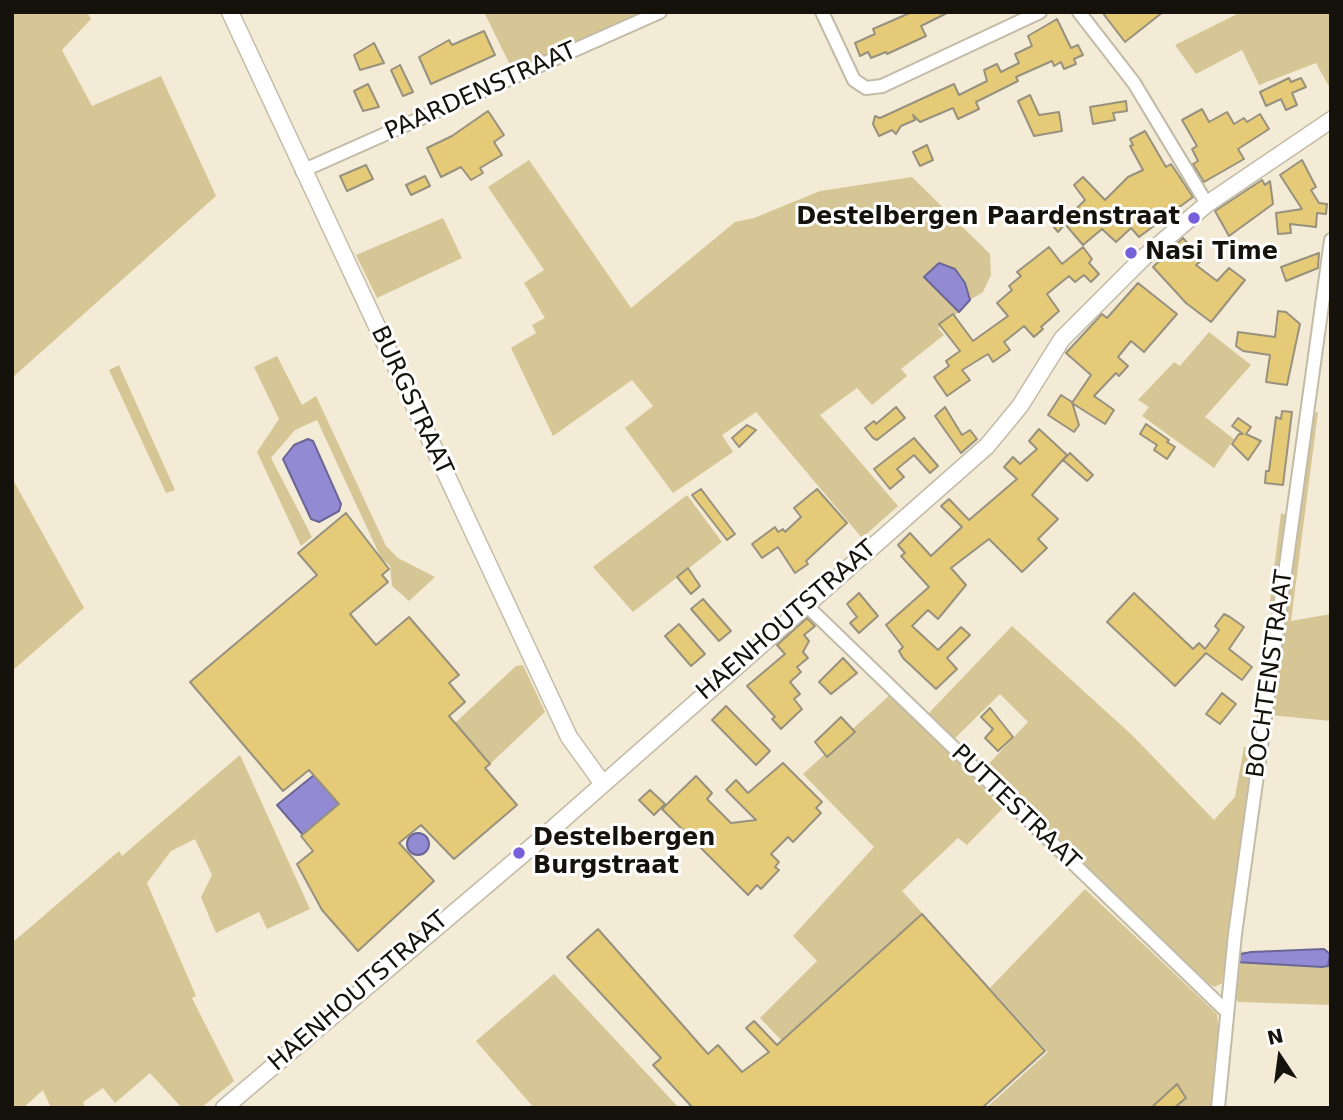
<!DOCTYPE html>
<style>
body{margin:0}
#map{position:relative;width:1343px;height:1120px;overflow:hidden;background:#f3ebd6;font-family:"DejaVu Sans",sans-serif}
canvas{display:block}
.frame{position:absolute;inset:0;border:14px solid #15120b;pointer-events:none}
.north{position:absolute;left:1245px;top:1022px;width:70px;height:70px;-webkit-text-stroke:5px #fff;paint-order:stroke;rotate:347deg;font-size:19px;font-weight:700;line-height:28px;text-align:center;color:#15120b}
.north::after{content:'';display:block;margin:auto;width:24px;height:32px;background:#15120b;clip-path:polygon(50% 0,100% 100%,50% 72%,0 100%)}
</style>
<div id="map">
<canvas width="1343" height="1120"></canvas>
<div class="frame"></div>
<div class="north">N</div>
</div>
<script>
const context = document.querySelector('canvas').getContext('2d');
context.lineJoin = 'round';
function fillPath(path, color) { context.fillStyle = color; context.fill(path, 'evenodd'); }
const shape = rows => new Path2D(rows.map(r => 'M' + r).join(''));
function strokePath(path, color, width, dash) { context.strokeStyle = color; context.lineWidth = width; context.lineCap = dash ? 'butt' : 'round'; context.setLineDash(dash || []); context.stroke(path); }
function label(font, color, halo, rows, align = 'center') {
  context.font = font + ' "DejaVu Sans",sans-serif'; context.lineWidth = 6; context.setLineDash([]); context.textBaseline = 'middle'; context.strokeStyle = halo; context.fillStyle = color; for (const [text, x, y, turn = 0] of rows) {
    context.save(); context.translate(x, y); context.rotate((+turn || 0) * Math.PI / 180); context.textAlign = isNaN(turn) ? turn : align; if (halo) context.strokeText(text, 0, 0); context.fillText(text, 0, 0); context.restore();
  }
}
const green = shape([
 [12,12,87,12,91,19,62,50,92,106,161,76,216,196,12,378],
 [484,12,646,12,513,71],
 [1241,12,1331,12,1331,90,1316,63,1259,85,1242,50,1196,74,1175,45],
 [529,160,631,308,735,222,754,218,820,191,912,177,990,254,991,275,983,292,970,300,965,283,955,269,939,264,925,277,959,312,938,328,944,335,901,369,907,376,872,405,857,388,820,415,898,506,862,538,756,412,722,435,733,452,673,493,625,428,653,406,632,380,553,436,511,348,536,333,532,325,545,318,524,283,544,270,488,187],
 [443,218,462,258,377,298,356,255],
 [1209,332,1251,365,1205,417,1234,439,1214,468,1142,416,1149,407,1138,400,1174,362,1180,366],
 [277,356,302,405,316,396,386,546,398,558,435,577,409,601,392,586,390,566,381,558,317,420,295,430,271,458,312,537,301,546,257,452,279,419,254,367],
 [119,365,175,490,166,493,109,370],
 [1318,412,1291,621,1331,614,1331,721,1270,715,1311,414],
 [12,478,84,608,12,671],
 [687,495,722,542,633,612,593,567],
 [1281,513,1289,516,1277,605,1270,601],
 [1012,626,1132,735,1214,820,1235,797,1244,747,1254,748,1222,983,1215,987,1202,980,985,768,1028,722,1000,694,953,740,928,714],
 [523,665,545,712,490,764,455,723,516,666],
 [891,694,1003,808,967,845,958,838,902,891,924,915,783,1042,760,1018,817,961,793,936,874,847,803,774],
 [240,755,310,909,267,929,259,912,216,933,201,897,212,875,195,839,171,851,147,883,196,996,192,998,234,1081,201,1108,182,1108,150,1073,115,1103,103,1088,83,1102,85,1108,51,1108,43,1090,23,1108,12,1108,12,943,119,851,122,856],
 [1085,889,1217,1014,1219,1033,1212,1108,986,1108,1048,1052,990,988],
 [1236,951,1331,959,1331,1005,1238,1002,1233,994],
 [554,974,679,1108,534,1108,476,1041]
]);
const water = shape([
 [939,263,955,269,965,283,970,300,959,312,924,277,939,263],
 [308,439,313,441,341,504,339,511,319,522,311,519,283,459,294,445,308,439],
 [314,775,339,804,303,835,277,805,314,775],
 '407 844a11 11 0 1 1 22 0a11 11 0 1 1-22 0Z',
 [1324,949,1330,954,1328,966,1322,967,1235,962,1236,955,1251,952,1324,949]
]);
const building = shape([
 [912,12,949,12,921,26,926,36,887,54,886,52,871,58,868,52,860,56,855,43,875,34,873,29,912,12],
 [1102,12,1163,12,1125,42,1102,12],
 [1057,19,1071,48,1078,45,1083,55,1074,59,1076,64,1064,69,1061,62,1054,66,1052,61,1016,77,1018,81,976,102,979,109,958,119,953,108,920,122,913,115,915,120,901,126,896,134,892,130,879,136,873,124,875,116,880,118,954,84,959,95,987,81,984,70,997,64,1001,72,1019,63,1015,54,1032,46,1028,36,1057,19],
 [484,31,495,55,431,84,419,57,449,40,452,45,484,31],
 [374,43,384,63,360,70,354,55,374,43],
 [400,65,413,92,403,96,391,70,400,65],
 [1289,78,1291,82,1301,78,1306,87,1292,93,1297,105,1286,110,1281,99,1266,106,1260,92,1289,78],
 [368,84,379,107,363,111,354,91,368,84],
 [1030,95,1039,115,1059,112,1062,131,1034,136,1018,101,1030,95],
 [1126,101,1127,111,1113,113,1115,120,1093,124,1090,107,1126,101],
 [1202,109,1209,122,1227,112,1234,124,1244,118,1247,122,1260,114,1269,129,1238,149,1244,159,1204,182,1193,164,1198,161,1192,149,1197,146,1182,120,1202,109],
 [488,111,504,135,494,142,502,155,480,168,483,173,471,180,461,167,441,177,427,148,452,136,488,111],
 [1145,131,1166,167,1171,164,1193,197,1139,237,1131,228,1116,242,1102,229,1083,245,1065,224,1058,232,1048,220,1056,214,1063,222,1085,200,1074,185,1083,177,1105,200,1128,177,1143,170,1130,146,1133,145,1130,139,1145,131],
 [927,145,933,160,920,166,913,152,927,145],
 [1302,160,1316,187,1311,190,1319,203,1327,204,1326,214,1317,213,1316,227,1290,224,1291,233,1278,234,1276,213,1302,209,1280,175,1302,160],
 [366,165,373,179,347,191,340,176,366,165],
 [425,176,430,186,411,195,406,185,425,176],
 [1262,180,1265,185,1270,181,1273,204,1229,236,1215,211,1262,180],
 [1183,238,1202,260,1196,265,1217,281,1229,268,1245,280,1211,322,1186,303,1153,267,1183,238],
 [1049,247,1062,264,1083,247,1092,259,1089,263,1099,274,1091,282,1084,275,1075,282,1069,276,1047,294,1059,311,1041,327,1043,329,1034,337,1024,326,1004,342,1010,350,993,362,988,354,962,370,970,380,947,396,934,377,949,366,946,361,960,351,939,324,953,314,973,341,1008,316,997,303,1012,290,1009,286,1021,276,1017,272,1049,247],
 [1319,253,1318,268,1286,281,1281,267,1319,253],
 [1138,283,1177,314,1144,352,1131,341,1118,357,1128,366,1119,376,1116,373,1094,396,1114,410,1105,424,1072,403,1091,375,1066,353,1102,314,1107,318,1138,283],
 [1278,311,1286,312,1300,324,1287,385,1266,382,1270,355,1243,351,1236,346,1238,332,1275,337,1278,311],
 [1061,395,1072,402,1079,425,1074,432,1048,415,1061,395],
 [896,407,905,418,877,440,873,438,865,428,874,421,876,424,896,407],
 [945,407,962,435,970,430,977,439,961,453,935,416,945,407],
 [1282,411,1292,412,1283,485,1265,483,1266,471,1269,471,1276,417,1281,419,1282,411],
 [1238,418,1251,427,1246,434,1261,441,1248,460,1232,444,1239,434,1243,434,1232,426,1238,418],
 [1146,424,1169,440,1167,442,1175,447,1167,459,1154,450,1157,445,1140,434,1146,424],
 [747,425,756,430,739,447,732,438,747,425],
 [1039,429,1067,455,1032,495,1058,519,1038,539,1047,548,1022,572,989,539,951,568,966,585,938,619,928,610,912,626,938,650,961,627,970,635,947,658,957,669,936,689,903,658,899,651,903,647,886,625,929,587,901,556,905,553,898,545,910,533,931,556,962,527,941,506,949,499,969,520,1017,479,1004,467,1013,457,1020,464,1037,449,1029,441,1039,429],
 [914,438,938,466,930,473,914,455,897,469,904,477,890,489,874,469,914,438],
 [1070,453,1093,475,1087,481,1063,460,1070,453],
 [701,489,735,534,727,540,692,495,701,489],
 [817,489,847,523,806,561,808,564,795,573,778,547,762,558,752,544,775,527,778,532,783,529,785,532,801,517,794,508,817,489],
 [346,513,389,569,382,575,388,582,350,614,376,645,409,617,459,675,449,683,465,702,449,716,490,764,485,768,517,805,454,859,421,825,399,843,434,881,358,951,322,910,297,864,313,851,301,836,339,804,309,770,283,791,190,682,317,575,298,553,346,513],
 [688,568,700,586,691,594,677,577,688,568],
 [859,593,878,616,859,633,850,623,857,617,847,604,859,593],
 [1134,593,1193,649,1199,643,1205,649,1219,630,1215,626,1224,614,1230,617,1244,627,1229,649,1252,667,1242,680,1206,653,1175,686,1107,622,1134,593],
 [703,599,731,631,719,641,691,609,703,599],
 [807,618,815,626,804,635,809,641,803,652,808,658,797,667,801,672,790,682,800,694,794,699,802,709,781,729,772,719,775,717,747,686,785,654,777,645,807,618],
 [679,624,705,654,691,666,665,636,679,624],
 [843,658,857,673,831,694,819,682,843,658],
 [1222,693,1236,704,1220,724,1206,714,1222,693],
 [726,706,770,751,756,765,712,720,726,706],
 [990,708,1013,737,998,751,985,738,993,729,981,717,990,708],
 [841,717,855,732,827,757,815,742,841,717],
 [783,763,822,802,816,808,821,813,793,842,788,837,771,854,779,862,775,867,779,870,761,889,757,885,748,895,662,809,696,776,712,793,707,799,731,823,756,820,726,790,736,780,748,793,783,763],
 [650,790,665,804,654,815,639,800,650,790],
 [922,914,1045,1051,982,1108,693,1108,653,1065,661,1058,567,957,598,929,708,1054,718,1045,742,1072,769,1052,746,1028,754,1021,777,1045,922,914],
 [1177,1084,1186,1098,1174,1108,1151,1108,1177,1084]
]);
const minor = shape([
 [822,12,854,80,866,88,882,86,1040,12],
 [1079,12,1134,83,1207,204],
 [302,171,660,12],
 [805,604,1226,1011],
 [1218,1108,1235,934,1331,240]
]);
const tertiary = shape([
 [230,12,569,737,603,784],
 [224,1108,542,838,987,446,1020,406,1062,339,1143,258,1207,204,1331,120]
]);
const markers = [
 [1194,218,7,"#7660da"],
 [1131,253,7,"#7660da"],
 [519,853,7,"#7660da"]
];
const streetNames = [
 ["PAARDENSTRAAT",481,92,-24],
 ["BURGSTRAAT",411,401,65],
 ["HAENHOUTSTRAAT",787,621,-41],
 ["BOCHTENSTRAAT",1271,674,-82],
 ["PUTTESTRAAT",1015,808,44],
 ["HAENHOUTSTRAAT",359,992,-41]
];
const poiNames = [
 ["Destelbergen Paardenstraat",1180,218,"right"],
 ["Nasi Time",1145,253],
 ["Destelbergen",533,839],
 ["Burgstraat",533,867]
];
fillPath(green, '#d6c695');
fillPath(water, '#928ad3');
strokePath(water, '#6c6697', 2);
fillPath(building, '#e5ca78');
strokePath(building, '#98917d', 2);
strokePath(minor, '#c2bba7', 16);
strokePath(tertiary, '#c2bba7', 19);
strokePath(minor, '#fff', 12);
strokePath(tertiary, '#fff', 16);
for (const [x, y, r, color] of markers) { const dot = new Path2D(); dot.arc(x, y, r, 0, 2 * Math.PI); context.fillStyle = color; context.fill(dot); strokePath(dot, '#fff', 2.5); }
label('24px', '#15120b', '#fff', streetNames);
label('bold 24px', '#15120b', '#fff', poiNames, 'left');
</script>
